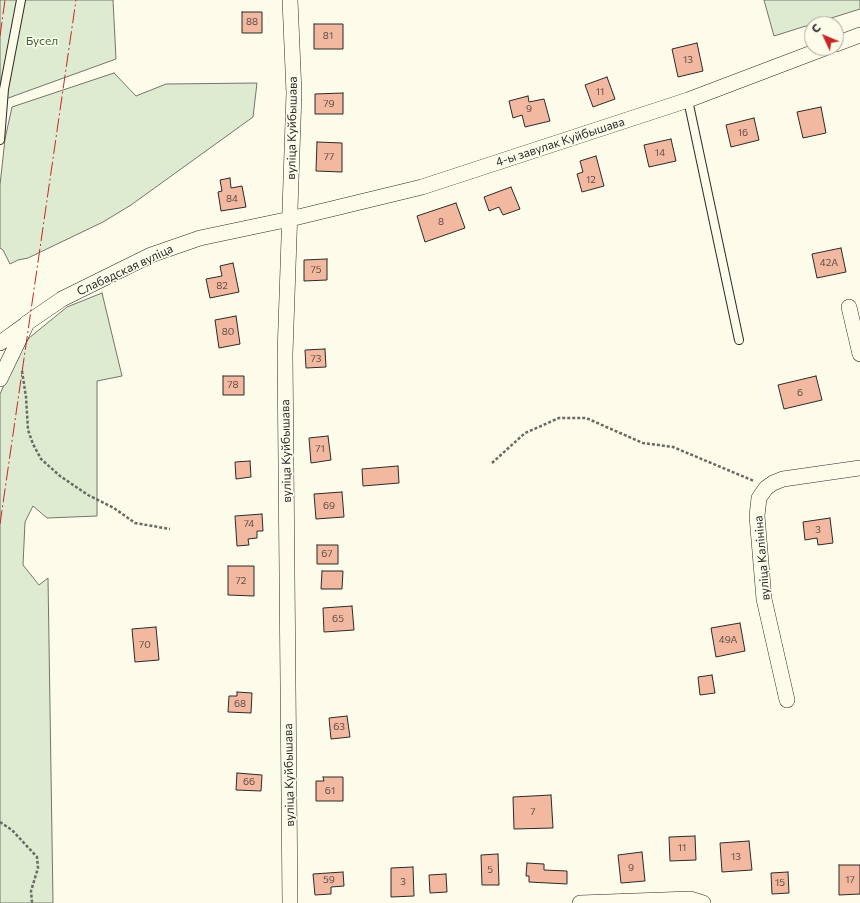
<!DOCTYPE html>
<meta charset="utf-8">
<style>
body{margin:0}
#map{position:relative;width:860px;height:903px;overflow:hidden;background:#fdfbea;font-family:Commissioner,sans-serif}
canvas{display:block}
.north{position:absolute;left:804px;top:16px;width:40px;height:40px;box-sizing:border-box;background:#fdfbea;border:1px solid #a9a89e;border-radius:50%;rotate:314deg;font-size:11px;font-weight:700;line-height:16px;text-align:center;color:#2b2b2b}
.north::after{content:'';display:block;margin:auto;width:14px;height:18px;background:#c62828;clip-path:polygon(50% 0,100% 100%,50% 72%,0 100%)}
</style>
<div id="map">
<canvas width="860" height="903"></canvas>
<div class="north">С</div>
</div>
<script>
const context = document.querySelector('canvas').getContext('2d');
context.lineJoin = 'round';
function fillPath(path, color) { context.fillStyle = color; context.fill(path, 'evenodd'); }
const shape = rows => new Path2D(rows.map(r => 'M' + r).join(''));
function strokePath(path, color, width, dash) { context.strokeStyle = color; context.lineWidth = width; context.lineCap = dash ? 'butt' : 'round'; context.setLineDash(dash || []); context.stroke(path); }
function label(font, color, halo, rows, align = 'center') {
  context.font = font + ' Commissioner,sans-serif'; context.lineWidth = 3; context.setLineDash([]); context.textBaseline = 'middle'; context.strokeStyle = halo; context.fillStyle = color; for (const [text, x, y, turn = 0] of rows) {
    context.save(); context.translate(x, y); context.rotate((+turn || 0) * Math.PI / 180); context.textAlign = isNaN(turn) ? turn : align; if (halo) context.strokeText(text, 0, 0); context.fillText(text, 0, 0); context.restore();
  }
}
const green = shape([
 [0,0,113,0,116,59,0,101,0,0],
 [764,0,860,0,860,9,774,36,764,0],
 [114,73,136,96,166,84,257,83,253,117,131,205,103,222,28,258,18,260,10,264,3,250,0,248,0,185,5,139,12,107,114,73],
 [102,293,122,376,97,381,97,516,47,518,33,506,25,522,23,565,39,585,48,578,53,903,0,903,0,394,12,367,29,338,67,307,102,293]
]);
const building = shape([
 [242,12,262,12,262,33,242,33,242,12],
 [314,24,343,24,343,49,314,49,314,24],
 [697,43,703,71,678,77,672,49,697,43],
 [607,77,615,99,593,107,585,85,607,77],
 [343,93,343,114,315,114,315,94,343,93],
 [528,96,529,102,544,99,550,121,525,127,522,115,513,118,509,101,528,96],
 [821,107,826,133,803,138,797,112,821,107],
 [754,118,759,140,731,147,726,125,754,118],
 [671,139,676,161,649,167,644,145,671,139],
 [317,142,342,143,342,172,316,171,317,142],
 [596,156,604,186,582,192,577,174,583,172,580,161,596,156],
 [230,178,231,188,242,186,246,207,221,211,218,192,222,191,220,180,230,178],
 [511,187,520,209,503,215,499,207,489,211,484,197,511,187],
 [456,203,465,228,425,242,417,216,456,203],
 [841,248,846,272,817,278,812,254,841,248],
 [327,259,327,280,304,281,304,260,327,259],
 [233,263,239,292,210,298,206,279,222,276,220,266,233,263],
 [236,316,240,344,219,348,215,320,236,316],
 [325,349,326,367,306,368,305,350,325,349],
 [223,376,244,376,244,395,223,395,223,376],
 [816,376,822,400,784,409,778,385,816,376],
 [328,436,331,460,311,463,309,438,328,436],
 [250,461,251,477,236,479,235,462,250,461],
 [398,466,399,483,363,486,362,469,398,466],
 [342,492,344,517,316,519,314,494,342,492],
 [262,514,263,531,257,531,257,538,248,539,249,545,237,546,235,516,262,514],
 [830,518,833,543,818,545,817,538,805,540,803,522,830,518],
 [317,545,338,545,338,564,317,564,317,545],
 [228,566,254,566,254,596,228,595,228,566],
 [322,571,343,571,342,589,321,589,322,571],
 [352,606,354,630,324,632,323,608,352,606],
 [740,623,745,651,716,657,711,628,740,623],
 [156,627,159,660,135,662,132,629,156,627],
 [712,675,715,693,700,695,698,677,712,675],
 [237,692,252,693,251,713,228,712,229,696,237,696,237,692],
 [347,716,350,737,331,739,329,718,347,716],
 [237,773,262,775,261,791,236,790,237,773],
 [323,777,343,777,343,801,316,801,316,781,324,781,323,777],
 [551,795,553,828,514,829,513,797,551,795],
 [695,836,696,860,670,861,669,837,695,836],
 [749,841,752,870,722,872,720,843,749,841],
 [642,852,645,881,621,883,618,855,642,852],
 [498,854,499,885,482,885,481,855,498,854],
 [527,863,544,864,544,870,567,871,567,884,529,882,529,876,526,876,527,863],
 [839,865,860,865,860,894,839,895,839,865],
 [413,867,414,896,391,897,391,868,413,867],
 [343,872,344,886,331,887,331,894,315,895,313,874,343,872],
 [788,872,789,893,772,894,771,873,788,872],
 [446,874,447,892,430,893,429,875,446,874]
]);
const path = shape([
 [22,371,26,397,28,430,33,444,41,459,60,476,88,495,114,508,135,523,170,529],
 [492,463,525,433,559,418,586,418,643,443,673,447,754,481],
 [0,822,12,830,37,857,38,868,31,891,32,903]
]);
const lane = shape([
 [688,100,739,340],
 [0,140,4,89,21,0]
]);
const street = shape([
 [836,44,860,35],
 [849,307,860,354],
 [0,343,25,325],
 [0,379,27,323,62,299,151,255,200,238,290,219,422,187,688,100,825,48],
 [787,700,764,599,757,516,759,498,766,488,773,483,783,479,860,468],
 [290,903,285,354,294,93,290,0],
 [580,903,690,899,703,903]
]);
const power = shape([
 [0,36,5,0],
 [0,524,76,0]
]);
const numberNames = [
 ["88",252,22],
 ["81",328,36],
 ["13",688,60],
 ["11",600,92],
 ["79",329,104],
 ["9",529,109],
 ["16",743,133],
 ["14",660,153],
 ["77",329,157],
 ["12",591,180],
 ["84",232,199],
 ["8",441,222],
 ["42А",829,263],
 ["75",316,270],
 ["82",222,286],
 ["80",228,332],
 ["73",316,359],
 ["78",233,385],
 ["6",800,393],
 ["71",320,449],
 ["69",329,506],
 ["74",249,524],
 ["3",818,530],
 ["67",327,554],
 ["72",241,581],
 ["65",338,619],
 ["49А",728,640],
 ["70",145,645],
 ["68",240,704],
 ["63",339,727],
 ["66",249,782],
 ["61",330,791],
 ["7",533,812],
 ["11",682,848],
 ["13",736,857],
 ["9",631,868],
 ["5",490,870],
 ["59",329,880],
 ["17",850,880],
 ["3",403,882],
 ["15",780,883]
];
const parkNames = [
 ["Бусел",42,41]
];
const streetNames = [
 ["вуліца Куйбышава",292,128,-89],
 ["4-ы завулак Куйбышава",560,142,-18],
 ["Слабадская вуліца",125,270,-25],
 ["вуліца Куйбышава",286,451,-91],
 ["вуліца Калініна",762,558,-95],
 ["вуліца Куйбышава",289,775,-91]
];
fillPath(green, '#deebd1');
strokePath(green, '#74746e', 1);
fillPath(building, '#f2b8a0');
strokePath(building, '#2b2b2b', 1);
strokePath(lane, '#2b2b2b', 10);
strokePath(street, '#2b2b2b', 16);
strokePath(path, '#6a6964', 2.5, [3, 2]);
strokePath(lane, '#fdfbea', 8);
strokePath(street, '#fdfbea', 15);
strokePath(power, '#c62828', 1, [14, 3, 2, 3]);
label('10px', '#5d4e48', null, numberNames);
label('12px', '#34623c', '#fdfbea', parkNames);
label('12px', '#2b2b2b', '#fdfbea', streetNames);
</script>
